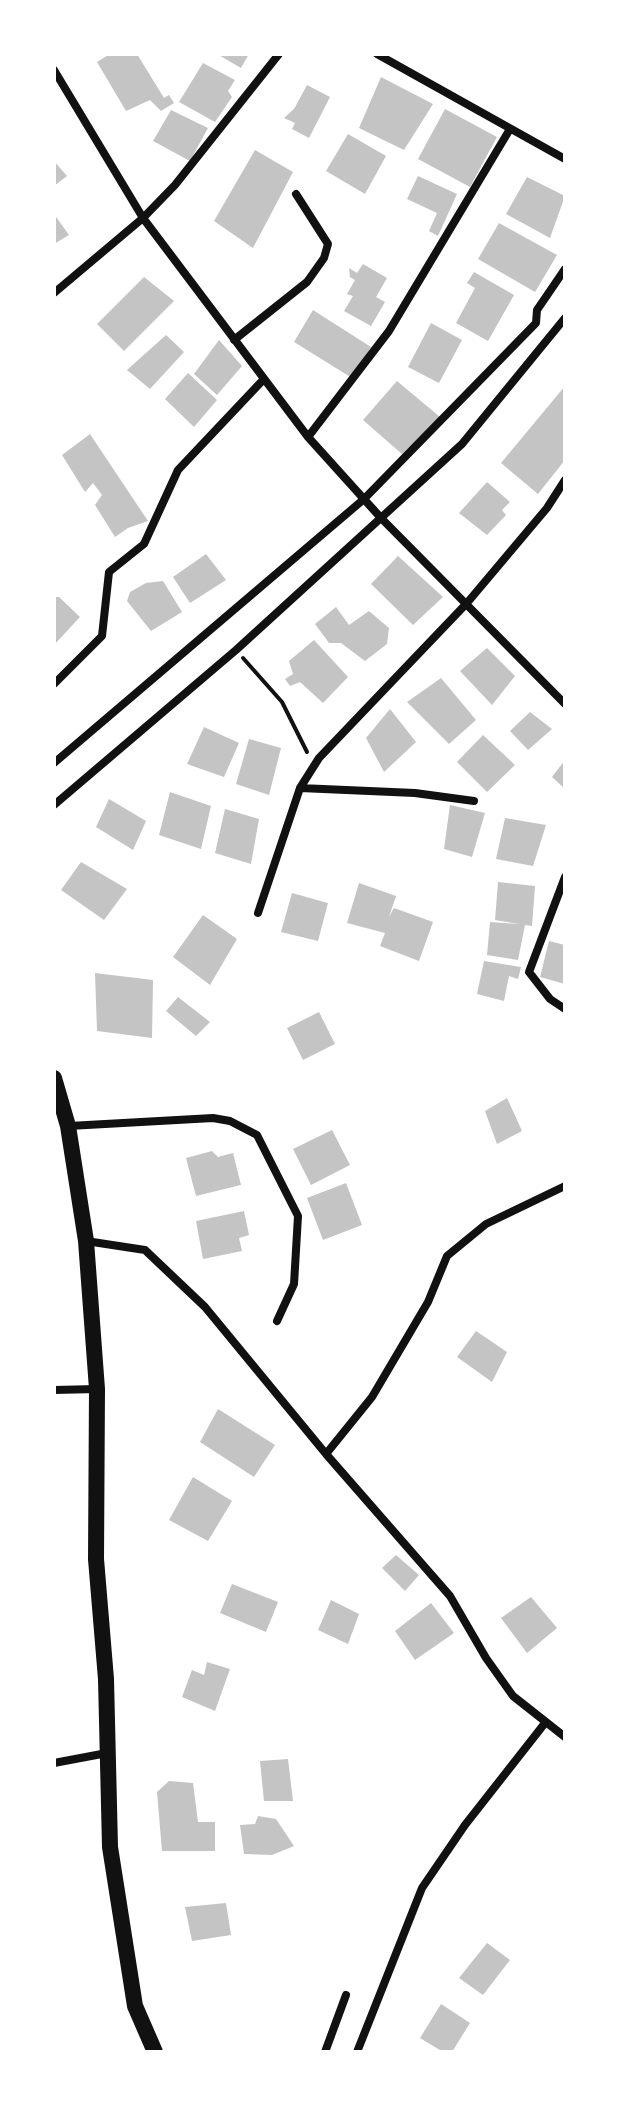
<!DOCTYPE html>
<style>
body{margin:0}
#map{position:relative;width:619px;height:2106px;overflow:hidden;background:#fff;font-family:"Varela Round",sans-serif}
canvas{display:block}
.frame{position:absolute;inset:0;border:56px solid #fff;pointer-events:none}
</style>
<div id="map">
<canvas width="619" height="2106"></canvas>
<div class="frame"></div>
</div>
<script>
const context = document.querySelector('canvas').getContext('2d');
context.lineJoin = 'round';
function fillPath(path, color) { context.fillStyle = color; context.fill(path, 'evenodd'); }
const shape = rows => new Path2D(rows.map(r => 'M' + r).join(''));
function strokePath(path, color, width, dash) { context.strokeStyle = color; context.lineWidth = width; context.lineCap = dash ? 'butt' : 'round'; context.setLineDash(dash || []); context.stroke(path); }
const building = shape([
 [110,54,137,54,164,98,169,95,174,103,161,111,150,100,126,111,97,62],
 [217,54,249,54,241,68],
 [203,63,235,80,228,91,232,97,215,122,179,102],
 [381,77,433,104,404,150,359,128],
 [307,85,330,97,309,138,292,129,295,123,284,118,294,109],
 [445,109,497,137,470,187,418,159],
 [171,110,208,128,190,161,153,141],
 [348,134,386,156,365,194,326,171],
 [255,150,293,172,253,248,214,221],
 [54,161,67,176,54,186],
 [418,176,457,194,438,236,429,231,437,213,407,199],
 [527,177,565,196,550,238,506,214],
 [54,214,69,235,54,244],
 [499,223,557,255,535,292,478,259],
 [363,264,387,278,376,297,385,302,371,326,344,311,353,296,347,294,355,280,350,277,349,268,357,273],
 [474,272,514,295,488,341,456,323,475,288,467,283],
 [144,277,174,301,124,351,97,324],
 [313,310,371,347,352,378,294,342],
 [431,323,462,340,439,383,408,367],
 [166,335,184,352,150,389,127,370],
 [219,340,242,366,217,395,194,374],
 [188,373,217,400,194,427,165,399],
 [397,381,440,417,402,454,363,420],
 [565,386,565,460,538,494,501,463],
 [90,434,148,521,128,528,115,537,95,505,102,495,93,483,85,492,62,455],
 [487,482,510,502,502,510,506,515,487,535,459,513],
 [206,554,226,580,190,603,173,577],
 [398,556,443,597,413,625,371,584],
 [163,581,182,612,151,631,127,601,130,592,146,583],
 [54,597,59,597,80,617,54,645],
 [336,607,349,625,369,611,389,628,387,644,365,661,341,643,329,643,315,624],
 [314,640,348,677,323,703,300,682,290,686,285,679,293,674,289,661],
 [487,648,515,676,492,705,460,671],
 [441,678,476,720,449,744,407,702],
 [390,709,416,742,384,772,366,738],
 [530,712,552,729,528,750,510,731],
 [204,727,239,743,224,777,187,764],
 [483,735,515,765,487,792,457,762],
 [249,739,281,748,269,795,236,784],
 [565,760,565,789,552,777],
 [170,792,211,806,201,849,159,835],
 [109,799,146,821,133,850,96,827],
 [450,805,485,813,472,857,444,849],
 [225,809,259,819,251,864,215,853],
 [505,818,546,825,533,866,496,859],
 [81,862,127,889,104,920,61,890],
 [498,882,535,886,532,926,525,925,518,960,487,955,490,922,519,924,495,920],
 [359,883,396,896,389,917,394,908,433,922,419,961,380,946,385,933,347,923],
 [292,893,328,903,318,941,281,932],
 [203,915,237,939,210,985,173,957],
 [549,941,565,945,565,984,540,977],
 [484,961,521,967,518,979,509,976,504,1001,477,994],
 [95,973,153,980,152,1038,97,1031],
 [178,997,210,1022,196,1036,166,1011],
 [319,1012,335,1044,303,1060,287,1028],
 [507,1098,522,1131,497,1144,485,1111],
 [332,1130,350,1165,311,1185,293,1149],
 [212,1151,218,1157,233,1153,241,1185,196,1196,186,1158],
 [346,1183,362,1225,323,1240,307,1198],
 [244,1211,249,1235,239,1238,242,1251,203,1259,196,1221],
 [476,1331,507,1352,492,1382,457,1357],
 [218,1409,275,1445,254,1477,200,1442],
 [193,1477,232,1501,208,1541,169,1520],
 [396,1555,419,1575,405,1591,382,1568],
 [232,1584,278,1602,266,1632,220,1613],
 [531,1597,557,1628,527,1653,501,1618],
 [331,1600,359,1614,348,1644,318,1630],
 [431,1603,454,1633,415,1660,395,1631],
 [207,1662,230,1669,215,1711,182,1697,192,1670,204,1675],
 [288,1759,293,1801,264,1801,260,1761],
 [169,1781,193,1783,198,1822,215,1822,215,1851,162,1851,157,1792],
 [258,1816,276,1819,294,1846,272,1855,244,1854,240,1825,255,1824],
 [226,1903,231,1935,192,1941,185,1907],
 [487,1943,510,1960,483,1995,459,1978],
 [441,2004,470,2023,452,2052,443,2052,420,2038]
]);
const path = shape([
 [243,658,282,702,307,752]
]);
const minor = shape([
 [377,54,565,159],
 [54,70,143,218,308,437,381,518,565,704],
 [54,293,143,218,175,185,279,54],
 [234,340,307,282,324,258,328,244,296,194],
 [308,437,389,331,510,129],
 [54,684,102,636,109,572,144,544,178,470,263,380],
 [54,763,364,499,536,323,537,310,565,269],
 [300,788,415,793,474,801],
 [54,805,236,650,462,444,565,318],
 [565,877,529,972,550,999,565,1009],
 [258,913,300,788,319,758,467,603,547,508,565,480],
 [69,1126,213,1118,230,1121,257,1135,298,1216,294,1284,277,1321],
 [86,1241,145,1250,205,1307,326,1454,450,1596,486,1658,513,1696,565,1737],
 [54,1390,97,1389],
 [326,1454,372,1397,428,1302,447,1256,486,1224,565,1186],
 [54,1763,107,1753],
 [325,2052,346,1995],
 [357,2052,422,1888,465,1825,545,1723]
]);
const primary = shape([
 [54,1078,68,1126,86,1241,97,1389,96,1559,106,1679,110,1847,135,2006,155,2052]
]);
fillPath(building, '#c4c4c4');
strokePath(path, '#111', 4);
strokePath(minor, '#111', 8);
strokePath(primary, '#111', 16);
</script>
